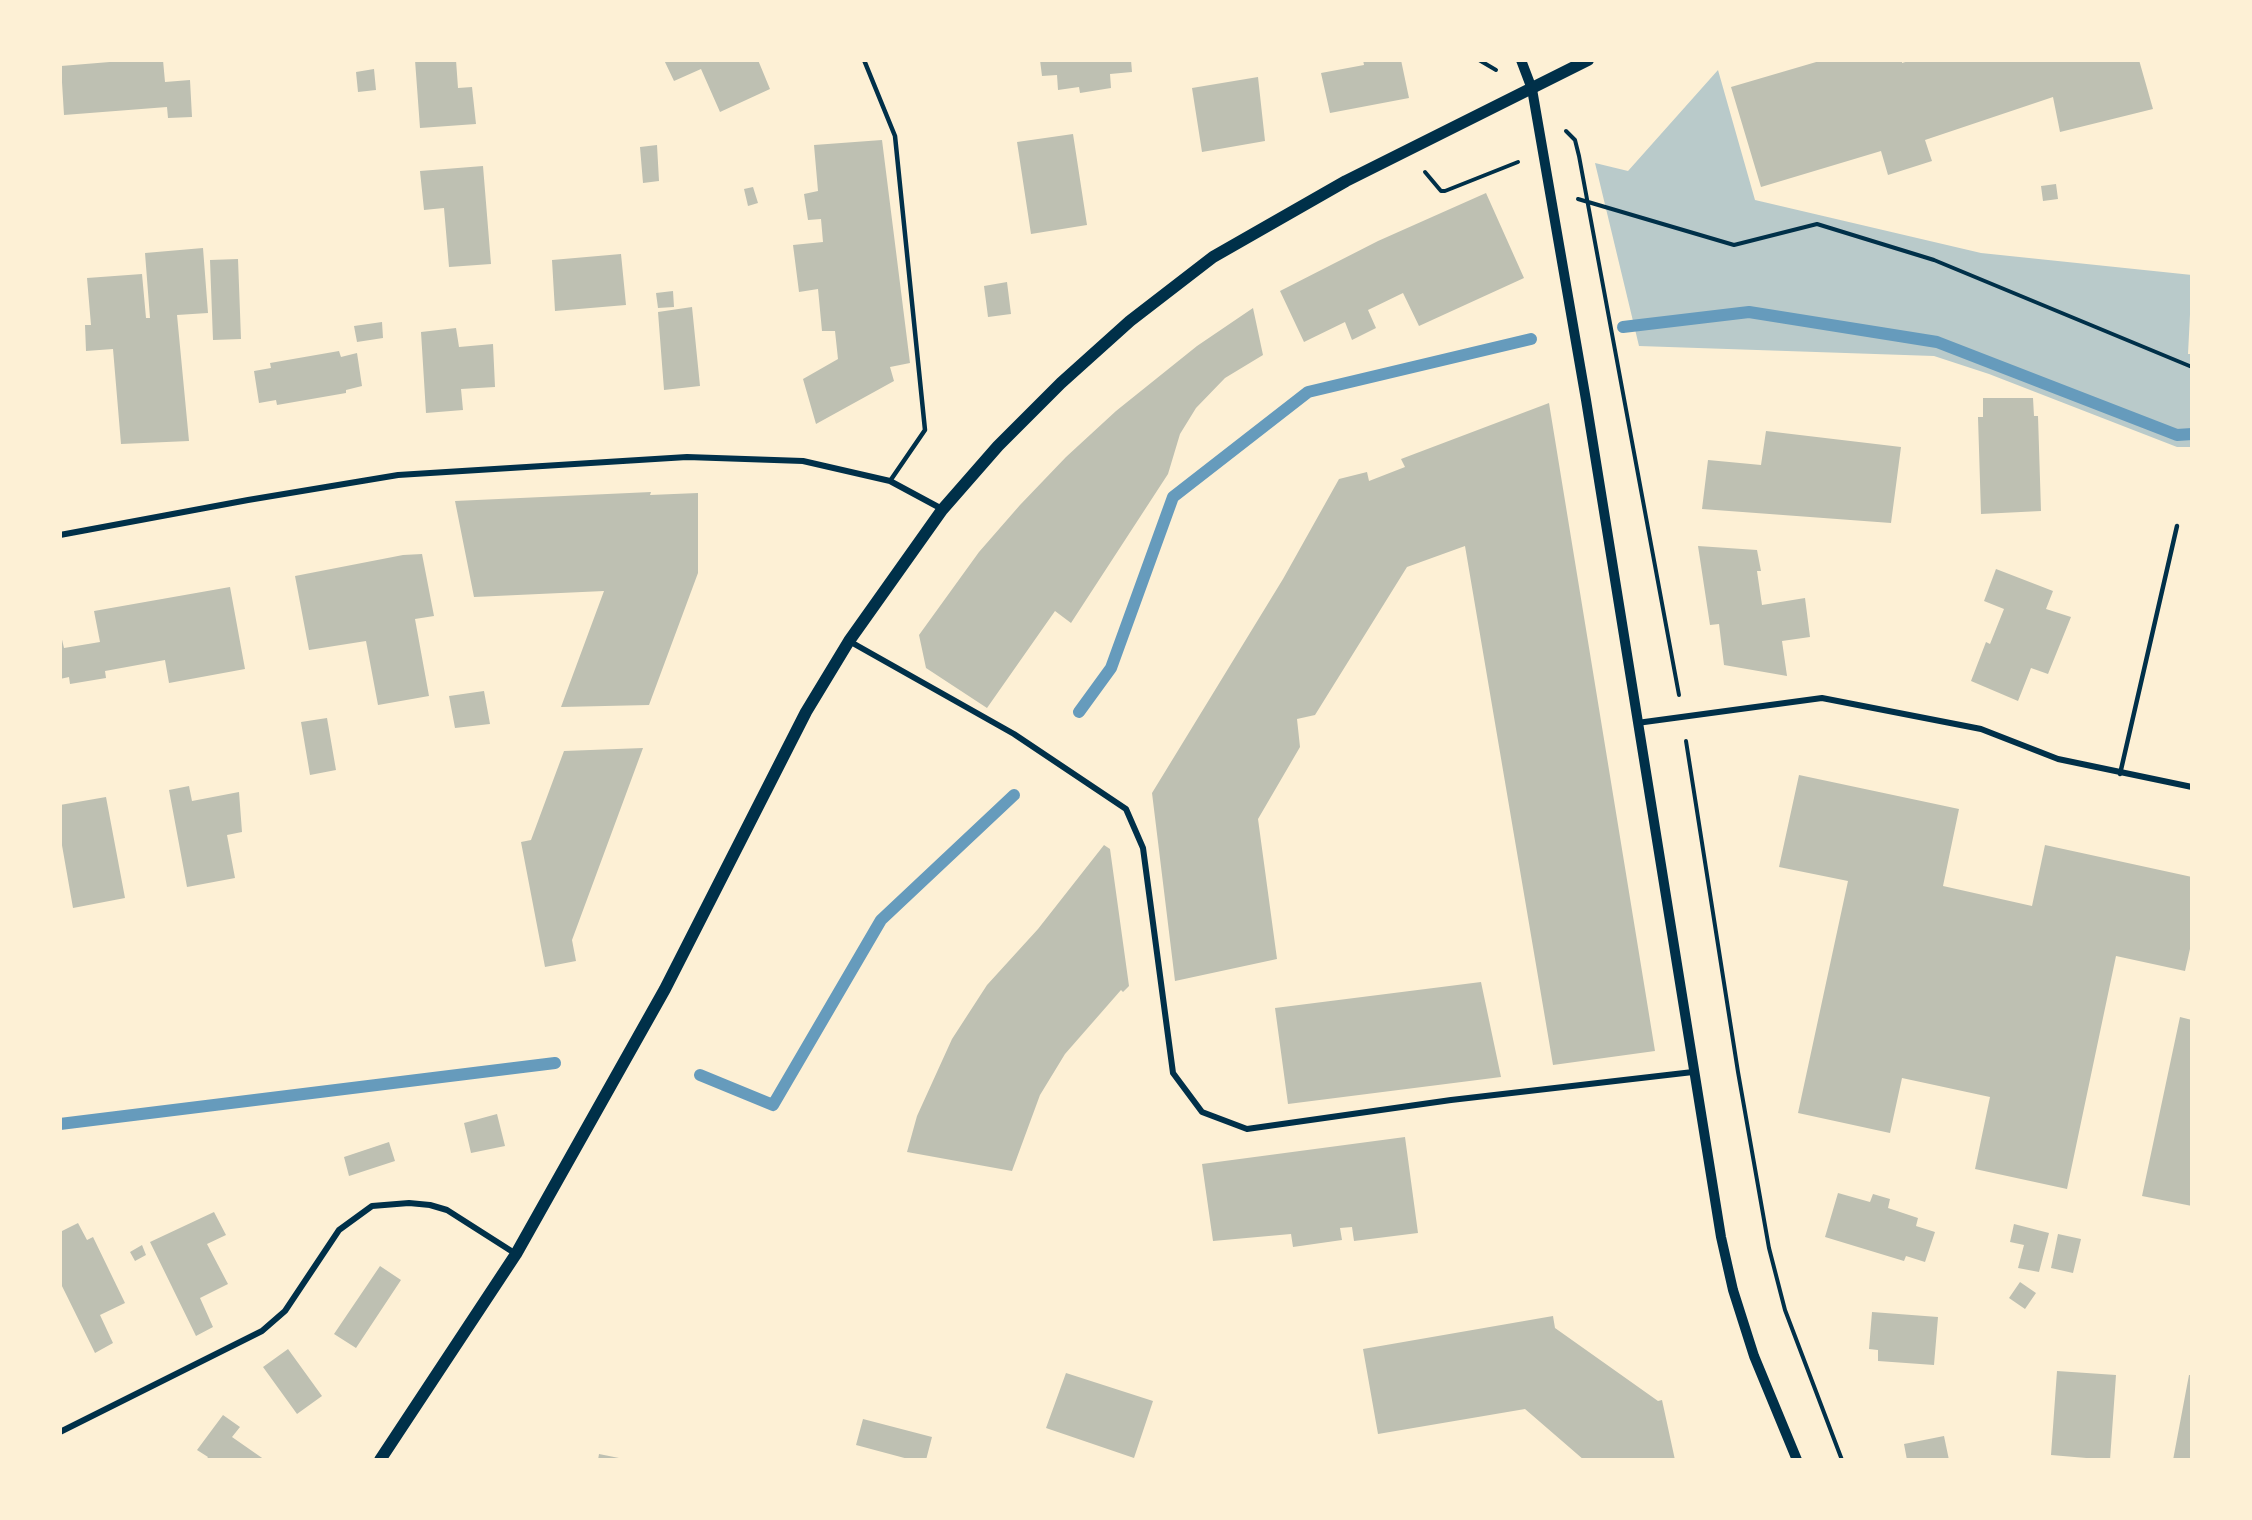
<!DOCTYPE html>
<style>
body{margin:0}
#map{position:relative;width:2252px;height:1520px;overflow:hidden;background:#fdf0d5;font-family:"Varela Round",sans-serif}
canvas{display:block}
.frame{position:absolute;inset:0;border:62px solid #fdf0d5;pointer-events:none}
</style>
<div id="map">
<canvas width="2252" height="1520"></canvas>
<div class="frame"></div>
</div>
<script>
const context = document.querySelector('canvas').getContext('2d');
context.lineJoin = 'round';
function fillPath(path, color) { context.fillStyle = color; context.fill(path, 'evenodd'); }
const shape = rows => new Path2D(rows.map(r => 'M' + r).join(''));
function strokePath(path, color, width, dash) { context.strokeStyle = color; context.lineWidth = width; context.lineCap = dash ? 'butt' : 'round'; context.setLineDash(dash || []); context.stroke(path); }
const green = shape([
 [1718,70,1755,200,1981,253,2192,275,2188,354,2192,354,2192,447,2177,447,1989,374,1934,356,1639,346,1595,163,1628,171]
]);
const stream = shape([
 [1623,327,1749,312,1937,342,2177,435,2192,434],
 [1079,712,1111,668,1173,497,1308,392,1531,339],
 [700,1075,773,1105,881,920,1014,795],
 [60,1124,555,1063]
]);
const building = shape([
 [134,60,163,60,165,82,190,80,192,117,168,118,167,107,64,115,61,66],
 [415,60,456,60,458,88,472,87,476,124,420,128],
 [664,60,758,60,770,89,720,112,701,69,674,81],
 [1040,60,1131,60,1132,72,1110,74,1111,88,1080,93,1079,87,1058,90,1057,75,1042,76],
 [1363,60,1401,60,1409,98,1330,113,1321,73,1364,65],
 [1823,60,1902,60,1902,63,1912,60,2139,60,2153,109,2060,132,2053,97,1925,140,1932,161,1888,175,1881,151,1761,187,1731,87],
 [374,69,376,90,358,92,356,72],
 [1258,77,1265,141,1202,152,1192,88],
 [1073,134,1087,225,1031,234,1017,142],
 [882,140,910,363,890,367,894,381,816,424,803,379,838,359,835,331,822,331,818,289,799,292,793,245,823,242,821,219,808,220,804,194,818,191,814,145],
 [657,145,659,181,643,183,640,147],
 [483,166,491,264,449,267,444,208,424,210,420,171],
 [2056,184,2058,199,2043,201,2041,186],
 [753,187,758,203,748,206,744,189],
 [1486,193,1524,278,1419,326,1403,293,1368,310,1376,328,1352,340,1345,322,1304,342,1280,291,1378,241],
 [203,248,208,313,177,315,189,441,121,444,113,349,86,351,85,325,91,325,87,278,142,274,146,318,150,318,145,253],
 [621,254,626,305,555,311,552,260],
 [238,259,241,339,213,340,210,260],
 [1007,282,1011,314,988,317,984,286],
 [673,291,674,307,658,308,656,293],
 [692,307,700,386,664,390,658,312],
 [1253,308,1263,355,1225,378,1196,408,1180,434,1168,474,1071,623,1055,611,987,708,926,668,919,635,979,552,1020,505,1066,457,1116,411,1197,346],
 [382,322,383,338,357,342,354,326],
 [456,328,459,347,493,344,495,387,461,389,463,410,426,413,421,332],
 [339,351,341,357,357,353,362,386,346,390,346,393,277,405,276,400,259,403,254,371,271,368,270,363],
 [1983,398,2033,398,2034,416,2038,416,2041,511,1981,514,1978,417,1983,417],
 [1549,403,1655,1051,1553,1065,1465,546,1407,567,1315,715,1297,719,1300,747,1258,819,1277,959,1175,981,1152,793,1283,579,1339,479,1367,472,1369,481,1405,467,1401,459],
 [1766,431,1901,447,1891,523,1702,509,1708,460,1761,465],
 [651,492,650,495,698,493,698,573,649,705,561,707,604,591,474,597,455,501],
 [1698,546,1757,550,1761,571,1757,571,1762,605,1805,598,1810,637,1782,641,1787,676,1724,665,1719,624,1710,625],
 [422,554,434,616,415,619,429,696,378,705,366,641,309,650,295,576,403,555],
 [1996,569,2053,591,2046,609,2071,617,2048,674,2031,668,2018,701,1971,681,1986,642,1990,644,2004,609,1984,601],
 [230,587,245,669,169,683,165,660,105,671,106,678,70,684,69,677,60,679,60,631,64,648,100,642,94,611],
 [484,691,490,724,455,728,449,696],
 [327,718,336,770,310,775,301,722],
 [643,748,572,940,576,961,545,967,521,842,531,840,564,751],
 [1799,775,1959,809,1943,886,2032,906,2045,845,2192,877,2192,940,2185,971,2116,956,2067,1189,1975,1169,1990,1097,1902,1078,1890,1133,1798,1113,1848,881,1779,867],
 [189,786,192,801,239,792,242,832,227,835,235,878,187,887,169,790],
 [106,797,125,898,73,908,60,834,60,805],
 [1104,845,1110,849,1129,986,1123,992,1121,990,1065,1054,1040,1095,1012,1171,907,1152,917,1116,952,1039,987,985,1038,929],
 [1481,982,1501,1077,1288,1104,1275,1008],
 [2180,1017,2192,1020,2192,1206,2142,1196],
 [497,1114,505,1146,471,1153,464,1123],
 [1405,1137,1418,1233,1354,1241,1352,1227,1340,1228,1342,1240,1293,1247,1291,1234,1213,1241,1202,1164],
 [389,1142,395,1161,349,1176,344,1157],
 [1838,1193,1870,1202,1873,1194,1890,1199,1888,1208,1918,1218,1916,1226,1935,1232,1925,1262,1906,1256,1904,1261,1825,1237],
 [214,1212,226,1235,207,1244,228,1284,200,1298,213,1327,196,1336,150,1242],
 [78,1223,87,1240,93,1237,125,1303,100,1315,113,1343,95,1353,60,1282,60,1232],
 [2014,1224,2049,1233,2039,1272,2018,1268,2024,1245,2010,1242],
 [2058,1234,2081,1239,2073,1273,2051,1268],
 [142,1245,146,1255,135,1261,130,1252],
 [380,1266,401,1280,356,1348,334,1334],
 [2020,1282,2036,1293,2025,1309,2009,1298],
 [1872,1312,1938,1317,1934,1365,1878,1361,1878,1350,1869,1349],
 [1553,1316,1555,1328,1658,1401,1662,1400,1675,1460,1584,1460,1525,1409,1378,1434,1363,1349],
 [288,1349,322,1396,297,1414,263,1367],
 [2057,1371,2116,1375,2110,1460,2051,1455],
 [1066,1373,1153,1401,1134,1458,1046,1428],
 [2189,1375,2192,1375,2192,1460,2173,1460],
 [223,1415,240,1427,232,1437,265,1460,206,1460,208,1457,197,1450],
 [863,1419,932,1437,926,1460,912,1460,856,1445],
 [1944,1436,1949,1460,1907,1460,1904,1444],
 [599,1454,624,1459,624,1460,598,1460]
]);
const path = shape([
 [1479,60,1496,70],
 [1566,131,1575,140,1579,156,1679,695],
 [1425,172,1441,191,1445,191,1518,162],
 [1578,199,1734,245,1817,224,1934,260,2192,367],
 [1686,741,1738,1072,1769,1248,1785,1310,1842,1460]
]);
const service = shape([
 [864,60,895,136,925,430,890,481],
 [2120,774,2177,526]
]);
const minor = shape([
 [60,535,248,500,398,475,687,457,803,461,890,481,942,509],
 [849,641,1014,734,1126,809,1143,848,1173,1073,1202,1112,1247,1129,1451,1100,1693,1072],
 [1637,723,1822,698,1981,729,2058,759,2192,787],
 [60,1432,262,1331,285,1311,339,1230,372,1206,409,1203,430,1205,447,1210,516,1254]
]);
const tertiary = shape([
 [1521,60,1532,89,1586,400,1721,1237,1733,1290,1754,1356,1797,1460]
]);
const secondary = shape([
 [380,1460,516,1254,665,989,806,712,849,641,942,510,998,446,1061,383,1130,321,1213,257,1346,181,1588,60]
]);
fillPath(green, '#b9caca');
strokePath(stream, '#669bbc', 12);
fillPath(building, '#bec0b2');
strokePath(path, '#003049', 4);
strokePath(service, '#003049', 4.5);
strokePath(minor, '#003049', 6);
strokePath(tertiary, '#003049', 10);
strokePath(secondary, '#003049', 12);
</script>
